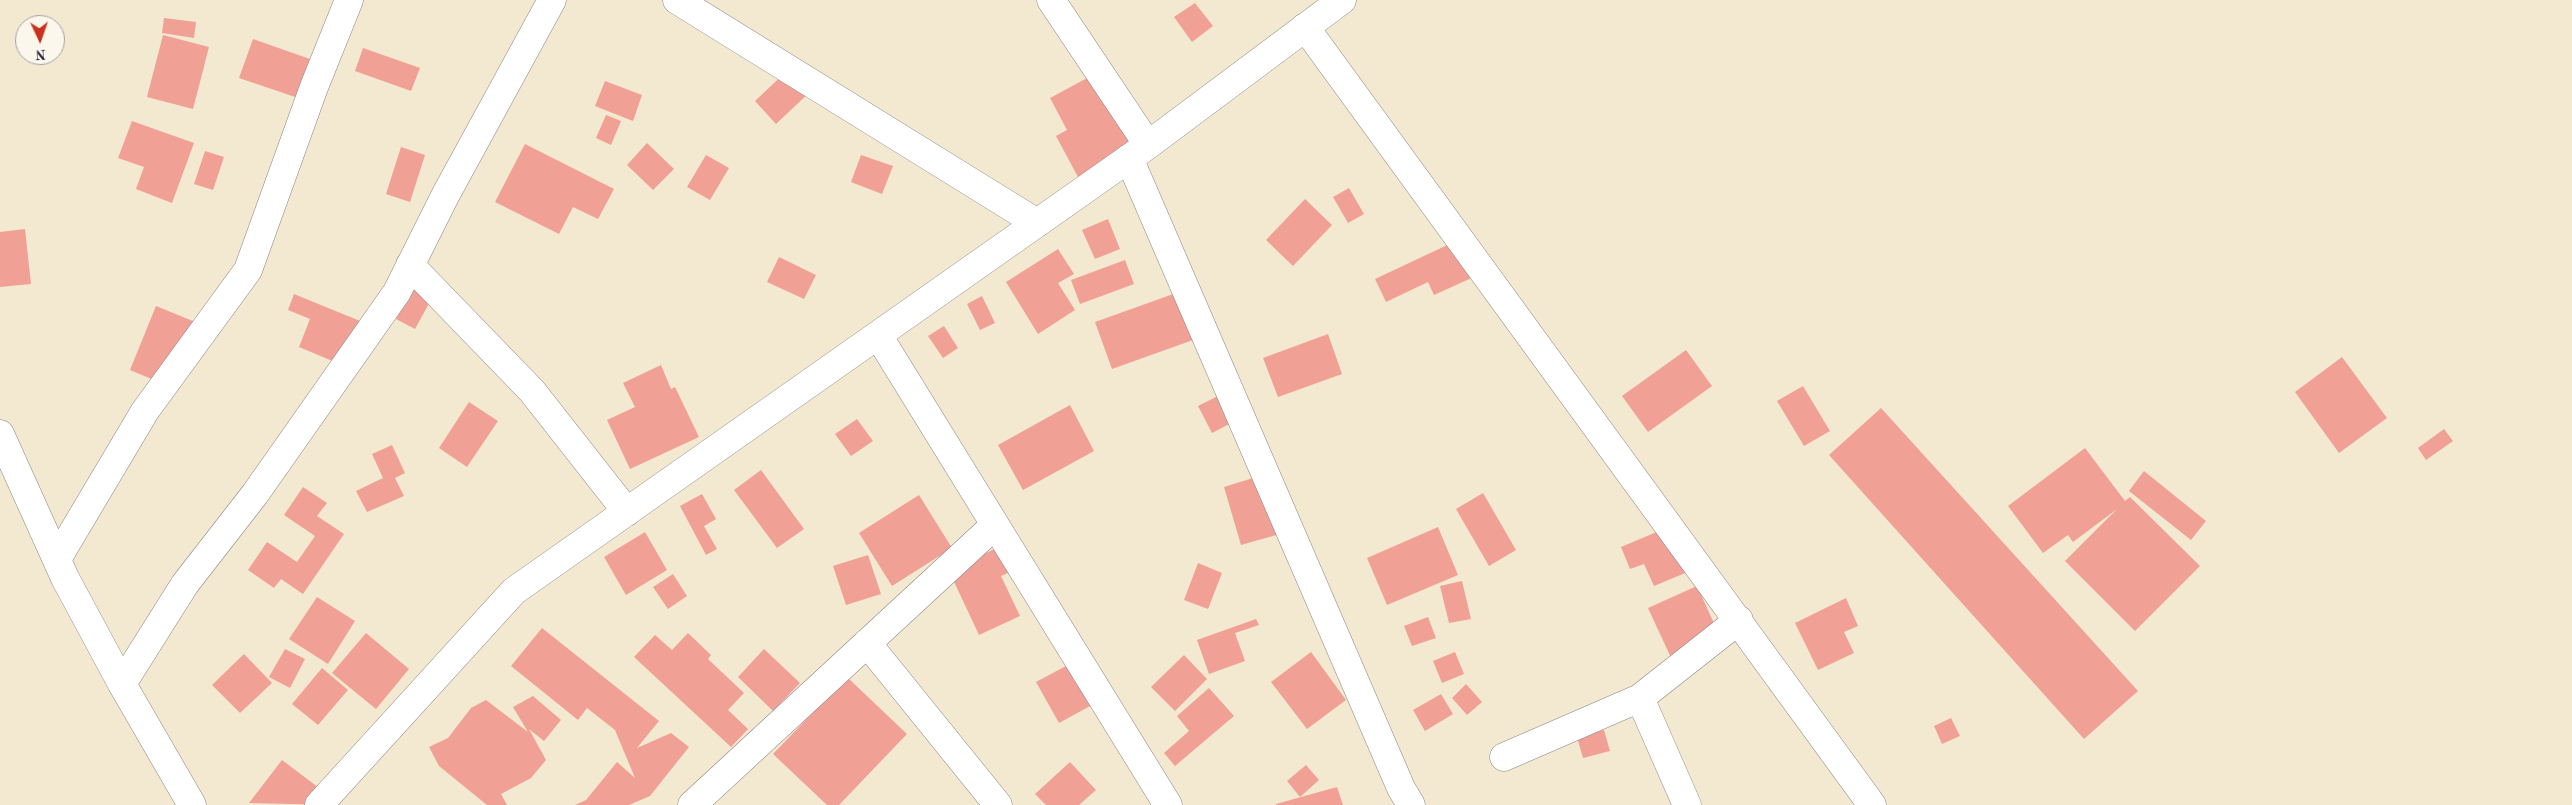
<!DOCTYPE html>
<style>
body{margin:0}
#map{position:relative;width:2572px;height:805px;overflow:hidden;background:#f3e8d0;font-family:"Old Standard TT",serif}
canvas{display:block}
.north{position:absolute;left:15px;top:15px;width:50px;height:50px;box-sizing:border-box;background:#fbf7ec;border:1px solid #a4a2a5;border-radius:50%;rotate:177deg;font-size:14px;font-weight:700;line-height:20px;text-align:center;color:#22223b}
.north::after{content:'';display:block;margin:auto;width:18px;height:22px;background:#c8321e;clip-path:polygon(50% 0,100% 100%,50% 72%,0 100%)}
</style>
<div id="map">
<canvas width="2572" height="805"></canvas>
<div class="north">N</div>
</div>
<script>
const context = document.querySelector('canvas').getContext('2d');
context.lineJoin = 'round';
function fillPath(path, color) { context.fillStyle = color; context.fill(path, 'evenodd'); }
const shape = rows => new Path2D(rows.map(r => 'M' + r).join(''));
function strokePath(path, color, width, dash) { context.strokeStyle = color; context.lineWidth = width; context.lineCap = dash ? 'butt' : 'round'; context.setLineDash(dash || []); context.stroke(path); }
const building = shape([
 [1195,3,1213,26,1192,42,1174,17],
 [164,18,196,22,194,38,162,33],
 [163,35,209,47,193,109,147,97],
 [253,39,327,65,313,103,239,78],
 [363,48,420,68,411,91,355,71],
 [790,68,811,91,776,124,755,101],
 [1102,70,1141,144,1078,177,1056,136,1067,130,1050,98],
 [605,81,642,95,633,121,595,106],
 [606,115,621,121,611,145,596,138],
 [132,121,194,143,172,203,136,189,144,167,118,158],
 [647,143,674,169,653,190,627,165],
 [525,144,614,189,598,219,573,207,559,234,495,202],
 [401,147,425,155,410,202,386,194],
 [205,151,224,157,213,190,194,184],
 [706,155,729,168,710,200,687,187],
 [861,155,893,166,882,194,851,182],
 [1349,188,1364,214,1348,223,1333,197],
 [1305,199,1332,225,1293,266,1266,240],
 [1108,219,1120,249,1095,259,1082,230],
 [25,229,31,284,0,287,0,232],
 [1458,240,1476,276,1434,295,1428,282,1386,302,1375,279],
 [1058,249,1074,274,1058,283,1075,310,1038,334,1006,282],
 [779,257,816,275,804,299,767,282],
 [1125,260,1134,284,1080,304,1071,280],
 [420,275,439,285,415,329,396,319],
 [1176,293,1193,340,1112,369,1095,322],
 [294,294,365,323,347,367,299,347,310,319,288,310],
 [982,296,995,323,980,330,967,304],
 [156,306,205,326,178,390,130,370],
 [944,326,958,348,943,358,928,336],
 [1328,334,1342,374,1278,397,1263,358],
 [1686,350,1712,386,1648,432,1622,396],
 [2342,357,2387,418,2339,453,2295,392],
 [661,365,671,389,675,387,699,437,630,469,607,420,635,407,623,383],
 [1803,386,1830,431,1804,446,1777,401],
 [1228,391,1241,418,1212,433,1198,406],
 [469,402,498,421,467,467,439,448],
 [1070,405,1094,451,1023,490,998,445],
 [1881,408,2138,691,2084,739,1829,455],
 [857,419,873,441,851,456,835,434],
 [2444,429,2453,441,2426,460,2418,448],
 [392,445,405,473,395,478,404,496,367,512,356,491,383,478,372,454],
 [2085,448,2125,501,2130,497,2200,566,2135,631,2065,561,2117,509,2073,542,2068,535,2043,553,2008,506],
 [761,470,804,529,777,548,734,490],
 [2144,471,2206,521,2191,540,2129,491],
 [1269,473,1287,532,1241,545,1224,487],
 [303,487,327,503,317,516,344,534,303,594,281,579,274,588,248,570,267,542,297,562,315,536,284,515],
 [1483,493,1516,550,1489,566,1456,509],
 [702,494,716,519,704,526,717,549,706,555,680,506],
 [919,495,952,548,892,586,859,533],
 [1678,523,1697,568,1654,586,1644,564,1630,569,1621,547],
 [1438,527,1458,575,1387,605,1367,558],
 [645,532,667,570,626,595,604,557],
 [1007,543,1019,568,1001,576,1020,616,979,635,949,571],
 [868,555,881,594,846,605,833,566],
 [1198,563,1222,573,1208,609,1184,600],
 [673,574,687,596,668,609,653,587],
 [1462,581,1471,619,1449,623,1440,586],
 [1697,586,1722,641,1673,662,1648,608],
 [317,597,355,621,328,664,289,639],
 [1846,598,1858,626,1844,632,1854,653,1818,670,1795,623],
 [1428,617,1436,638,1412,646,1404,626],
 [1256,619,1259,625,1235,633,1245,661,1209,674,1197,640],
 [542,628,659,721,637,748,671,733,689,747,650,796,629,805,575,805,586,800,617,762,635,778,615,730,587,708,578,720,511,666],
 [366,633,409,669,376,709,332,673],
 [688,633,711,655,708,659,744,693,728,710,748,729,731,747,634,657,655,635,672,650],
 [285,649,305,659,290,688,269,677],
 [764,649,800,683,773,711,738,677],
 [1311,652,1346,700,1307,729,1271,682],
 [1455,652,1464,674,1442,683,1433,661],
 [244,654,272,683,240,713,212,685],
 [1184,655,1207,679,1175,711,1151,687],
 [1079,659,1101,700,1059,723,1036,682],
 [322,668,348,690,318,725,292,704],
 [847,677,907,734,839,805,827,805,773,754],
 [1466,684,1482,702,1467,715,1452,698],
 [1209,688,1234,716,1175,766,1164,753,1189,731,1177,716],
 [1441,694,1453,714,1425,731,1413,710],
 [533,696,561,720,544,741,529,729,546,760,531,778,501,794,507,805,487,805,439,766,429,747,448,738,471,708,486,700,528,732,513,707],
 [1951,718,1960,736,1942,744,1934,726],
 [1604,730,1610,751,1583,758,1577,737],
 [282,760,339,803,337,805,249,803],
 [1070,762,1096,790,1079,805,1046,805,1035,794],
 [1306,765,1319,780,1300,797,1287,781],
 [1337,787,1343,805,1276,805,1276,804]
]);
const minor = shape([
 [677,0,1037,223],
 [1051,0,1148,145],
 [1305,27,1872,805],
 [1129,158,1401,788,1411,805],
 [410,265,532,391,627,512],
 [878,335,1168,805],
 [0,434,65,578,122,684,192,805],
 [57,559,145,411,248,270,314,87,349,0],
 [867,643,998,805],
 [122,684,185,584,255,494,397,292,446,194,552,0],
 [1640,698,1687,805],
 [1504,757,1640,698,1739,620],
 [319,805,514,591,1148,145,1342,0],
 [692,805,995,525]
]);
fillPath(building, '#f1a095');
strokePath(minor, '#8a8586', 29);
strokePath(minor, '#fff', 28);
</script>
